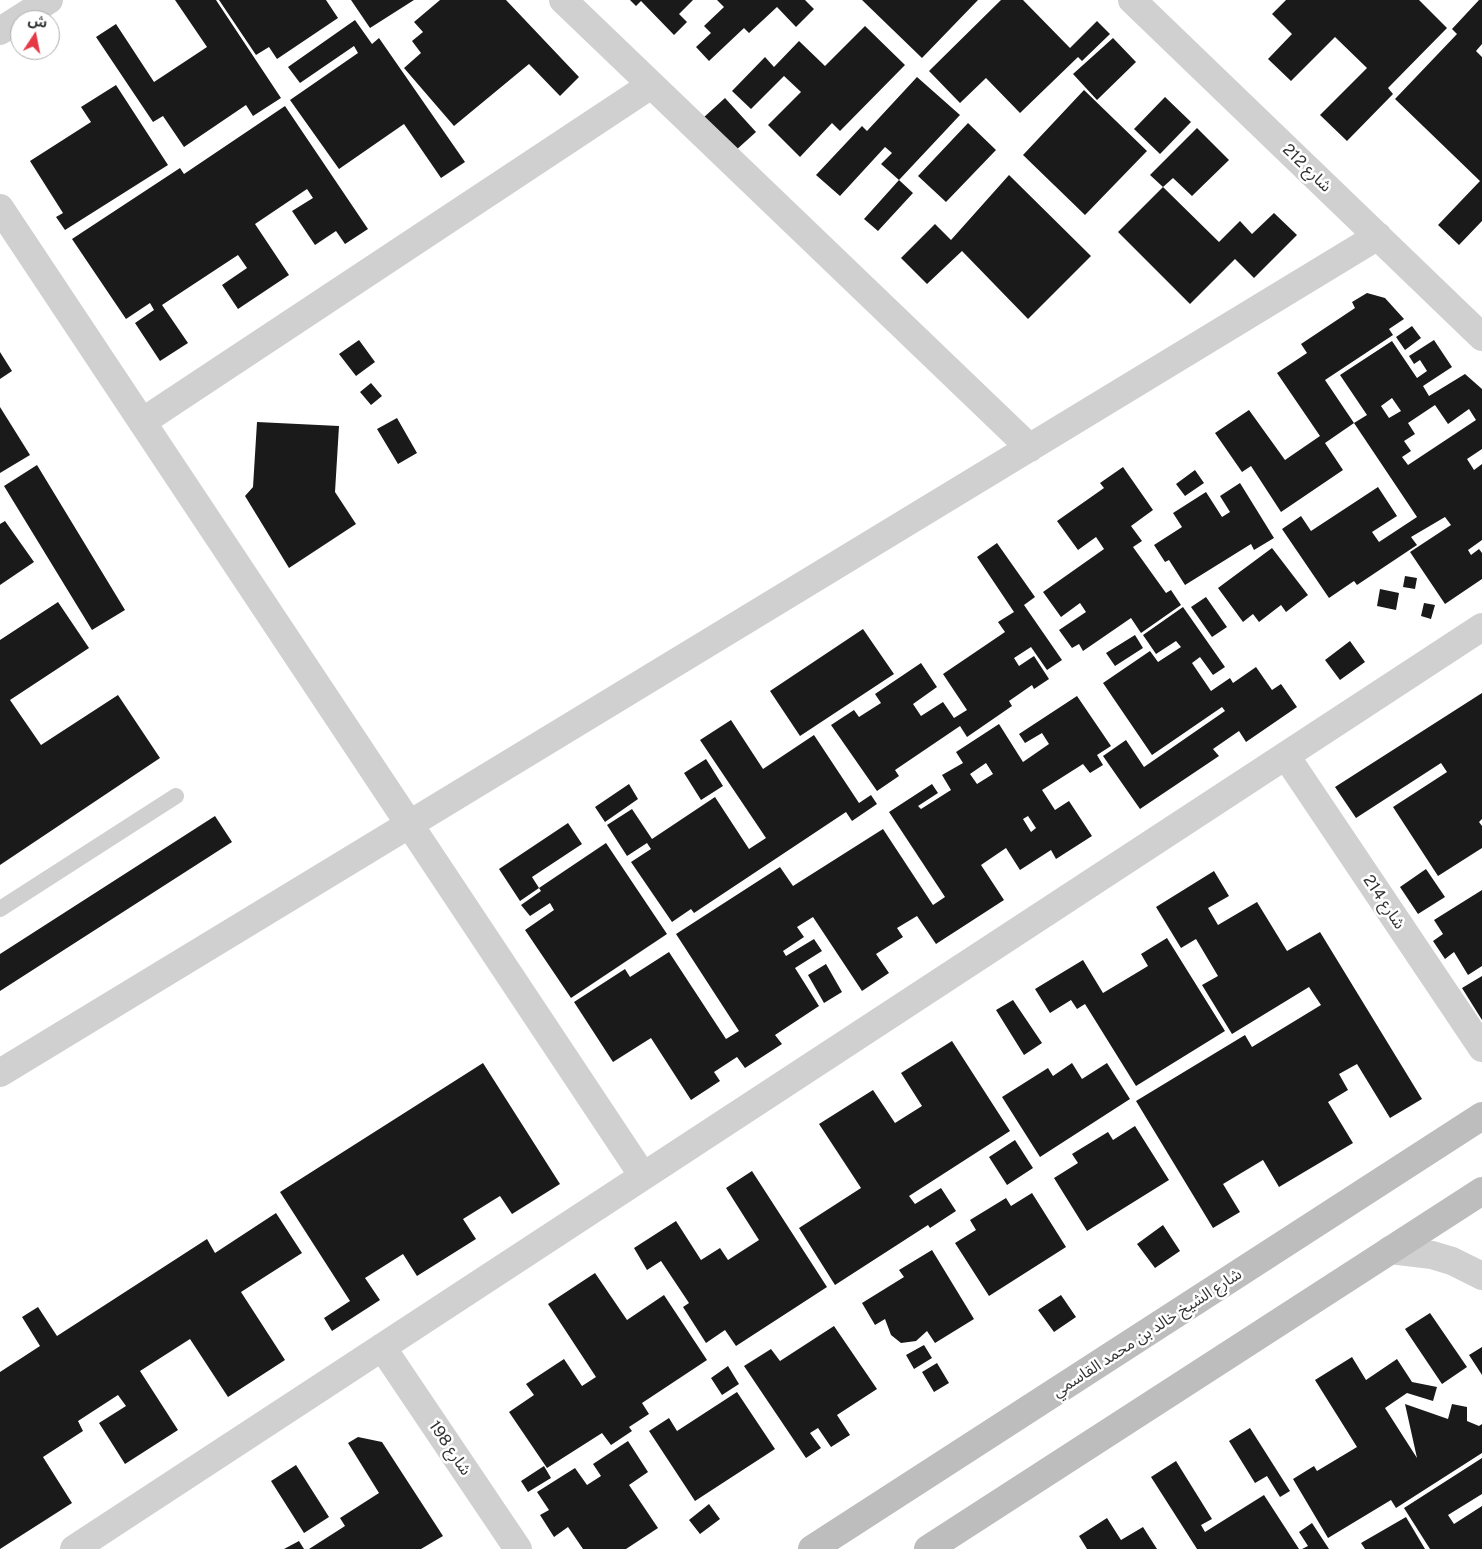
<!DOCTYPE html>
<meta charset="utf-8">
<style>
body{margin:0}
#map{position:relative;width:1482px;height:1549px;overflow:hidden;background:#fff;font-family:"Public Sans","Noto Sans Arabic",sans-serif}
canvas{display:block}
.north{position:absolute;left:10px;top:10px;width:50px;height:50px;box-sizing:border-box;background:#fff;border:1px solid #adadad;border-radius:50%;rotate:11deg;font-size:14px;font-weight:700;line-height:20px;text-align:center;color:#333}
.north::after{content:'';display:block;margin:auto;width:18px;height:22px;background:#e63946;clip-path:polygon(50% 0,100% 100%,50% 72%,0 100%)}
</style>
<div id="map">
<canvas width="1482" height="1549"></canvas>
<div class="north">ش</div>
</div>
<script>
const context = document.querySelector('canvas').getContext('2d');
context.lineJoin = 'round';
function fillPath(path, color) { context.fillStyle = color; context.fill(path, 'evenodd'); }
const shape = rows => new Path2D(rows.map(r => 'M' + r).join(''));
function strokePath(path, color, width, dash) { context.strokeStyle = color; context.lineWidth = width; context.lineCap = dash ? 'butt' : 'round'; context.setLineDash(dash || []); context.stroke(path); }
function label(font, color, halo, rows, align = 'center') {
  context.font = font + ' "Public Sans","Noto Sans Arabic",sans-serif'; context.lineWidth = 5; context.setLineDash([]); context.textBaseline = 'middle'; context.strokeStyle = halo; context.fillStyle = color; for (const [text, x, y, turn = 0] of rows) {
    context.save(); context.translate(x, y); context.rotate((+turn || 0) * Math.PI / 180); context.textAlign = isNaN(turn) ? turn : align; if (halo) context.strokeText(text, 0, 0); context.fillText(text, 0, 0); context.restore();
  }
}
const building = shape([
 [175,0,216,0,281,98,253,116,246,105,184,147,163,116,153,122,96,37,116,24,154,82,207,47],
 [219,0,326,0,338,18,277,59,269,47,256,55],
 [351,0,414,0,370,28],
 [440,0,506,0,579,77,560,96,529,64,454,126,404,68,421,53,412,41,423,32,414,22],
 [630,0,693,0,679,14,687,22,674,35,641,1,636,6],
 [717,0,805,0,814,9,796,27,777,7,749,33,744,28,709,61,696,47,711,33,704,26,724,7],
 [862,0,978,0,922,58],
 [1001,0,1023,0,1070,48,1097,21,1110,34,1082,61,1078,57,1020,113,986,78,960,103,929,71],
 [1286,0,1419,0,1447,28,1388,88,1393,94,1347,141,1320,115,1367,68,1335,37,1291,81,1268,59,1292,34,1272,14],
 [1479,0,1482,0,1482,44,1476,51,1482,57,1482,221,1459,245,1438,225,1480,181,1395,99,1457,34,1452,29],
 [355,20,372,44,379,38,465,162,441,178,404,124,339,169,290,100,358,53,354,46,300,83,288,67],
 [865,26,905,65,840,131,832,123,800,157,768,125,801,92,784,76,751,109,732,91,765,57,774,67,799,41,825,66],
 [1113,38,1136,62,1097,100,1073,74],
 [917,77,960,115,899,180,881,164,892,153,885,147,840,196,816,175,862,126,867,131],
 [116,85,168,165,65,230,56,217,63,213,30,161,91,122,81,107],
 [1084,90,1147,151,1085,215,1023,155],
 [1165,97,1191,122,1160,154,1134,129],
 [725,98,756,132,735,151,703,118],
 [285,106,368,229,345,244,336,231,315,245,292,211,313,198,307,189,255,224,289,275,238,309,222,285,247,268,238,255,162,305,188,343,160,361,135,323,154,310,150,303,126,319,72,239,180,168,184,174],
 [968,123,996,150,946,202,918,176],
 [1197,128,1229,160,1192,196,1173,178,1163,187,1150,175],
 [1009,175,1091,256,1028,319,962,251,927,284,901,258,935,224,951,240],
 [899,180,913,193,878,231,864,219],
 [1163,187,1219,242,1240,221,1252,234,1274,213,1297,235,1254,278,1235,259,1190,304,1118,232],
 [1367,293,1385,298,1404,319,1389,329,1393,335,1325,380,1354,423,1325,443,1343,470,1281,512,1251,466,1242,472,1215,433,1249,410,1285,460,1320,436,1277,373,1307,353,1301,344,1355,308,1352,302],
 [1412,326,1421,338,1405,350,1396,337],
 [359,340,375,362,356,376,339,354],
 [1434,340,1452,367,1423,386,1429,396,1465,374,1482,389,1482,449,1467,459,1474,470,1482,464,1482,540,1468,550,1471,555,1479,549,1482,553,1482,579,1445,604,1410,552,1451,525,1445,517,1411,537,1417,545,1357,585,1354,581,1329,598,1282,529,1301,516,1311,531,1378,487,1397,516,1372,532,1379,542,1417,517,1354,423,1367,415,1340,375,1392,341,1417,378,1427,371,1420,360,1414,364,1409,356],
 [1392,398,1401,411,1389,418,1381,406],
 [1435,405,1448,424,1469,409,1476,420,1408,465,1402,457,1411,451,1404,441,1415,434,1408,423],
 [0,352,12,371,0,379],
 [371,383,382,396,371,405,360,392],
 [0,407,30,455,0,473],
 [397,418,417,453,398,464,377,429],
 [257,422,339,426,335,492,356,524,289,568,245,496,253,487],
 [37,465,125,610,92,630,4,486],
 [1123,467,1153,510,1131,526,1142,541,1133,547,1166,593,1171,590,1181,605,1141,633,1131,618,1083,651,1079,644,1072,648,1059,630,1086,612,1080,603,1061,617,1043,592,1104,549,1096,537,1078,550,1057,521,1104,488,1100,483],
 [1195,470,1204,483,1185,496,1176,484],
 [1240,483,1274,538,1254,550,1251,544,1185,585,1169,560,1165,562,1154,545,1182,527,1173,513,1206,492,1222,517,1230,512,1220,496],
 [5,521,34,562,0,585,0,524],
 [997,543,1035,597,1024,605,1062,660,1047,670,1031,647,1014,658,1019,666,1034,656,1049,679,1034,689,1032,685,1009,701,1012,706,967,737,960,726,895,770,899,776,877,791,831,725,854,710,859,717,881,703,875,694,921,663,937,687,913,704,921,716,943,702,954,718,967,710,943,674,1005,632,998,622,1014,612,977,557],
 [1272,548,1308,595,1286,612,1281,605,1259,622,1253,614,1243,622,1218,588],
 [1405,576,1417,578,1415,589,1403,587],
 [1380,589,1399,593,1396,610,1377,606],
 [1206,597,1227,627,1212,637,1191,607],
 [58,602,89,648,10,700,41,745,118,695,160,758,0,865,0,640],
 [1424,603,1435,605,1431,619,1421,616],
 [1183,607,1225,667,1213,675,1200,657,1192,663,1211,691,1230,678,1233,683,1256,667,1272,690,1281,684,1297,707,1246,742,1239,731,1213,749,1219,756,1140,809,1103,756,1126,740,1144,767,1225,711,1222,707,1152,755,1103,683,1150,651,1158,662,1181,647,1176,641,1156,654,1143,635],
 [863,629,894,674,800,736,770,691],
 [1135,635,1143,648,1115,666,1106,653],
 [1350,641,1365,662,1340,680,1325,660],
 [1482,693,1482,819,1479,822,1482,826,1482,848,1438,876,1393,807,1447,772,1441,763,1356,818,1335,787],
 [1077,696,1111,746,1097,755,1103,765,1090,773,1083,764,1042,790,1055,810,1069,801,1092,836,1056,859,1051,850,1020,870,1006,848,981,865,1004,900,936,944,917,916,897,928,903,937,876,954,889,973,862,991,813,917,797,927,804,937,783,951,786,956,814,939,822,951,795,968,819,1006,775,1035,782,1044,745,1068,737,1057,714,1072,720,1081,691,1100,651,1038,613,1062,574,1002,625,969,630,977,669,952,726,1039,739,1031,676,934,780,867,793,886,883,829,933,905,945,897,889,812,932,784,938,793,918,806,921,809,951,790,942,775,963,763,956,752,999,724,1023,762,1049,744,1042,733,1025,743,1019,734],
 [986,763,993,774,977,784,970,774],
 [1028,816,1036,828,1031,832,1023,819],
 [731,720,763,769,814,735,859,803,871,795,877,804,852,821,846,812,694,913,691,909,672,922,631,862,651,849,647,843,627,856,607,825,632,809,652,839,715,797,749,849,766,838,700,740],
 [706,759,723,786,701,800,684,773],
 [629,784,638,799,605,822,595,807],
 [215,816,232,842,0,991,0,954],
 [568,823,582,844,532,877,539,888,520,901,499,869],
 [606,843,667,934,571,998,525,930,554,910,550,903,530,916,521,905,541,891,539,888],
 [1426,869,1445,897,1418,914,1400,887],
 [1214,871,1229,896,1208,908,1218,925,1257,902,1287,951,1320,932,1422,1099,1390,1118,1357,1064,1339,1074,1348,1090,1328,1102,1353,1143,1279,1187,1263,1160,1223,1184,1240,1212,1213,1228,1136,1101,1245,1035,1252,1047,1321,1005,1309,987,1232,1034,1202,985,1218,976,1196,939,1181,948,1156,907],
 [1482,890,1482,966,1468,975,1454,952,1445,959,1433,941,1443,934,1434,920],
 [1167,938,1225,1031,1136,1086,1085,1004,1077,1009,1071,1000,1050,1013,1035,989,1083,960,1103,993,1148,966,1141,954],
 [826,964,842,992,824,1003,808,975],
 [1482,976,1482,1020,1462,988],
 [1013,1000,1042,1043,1024,1055,996,1010],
 [952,1041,1010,1131,909,1196,915,1204,941,1188,956,1211,930,1228,928,1225,835,1285,799,1228,861,1188,819,1124,873,1090,895,1123,922,1106,901,1073],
 [483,1063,560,1184,512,1214,500,1196,463,1219,476,1239,417,1276,403,1254,365,1278,380,1300,332,1331,324,1318,350,1301,280,1192],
 [1072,1063,1082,1079,1107,1063,1130,1099,1040,1157,1002,1097,1048,1068,1053,1076],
 [1135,1126,1169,1180,1087,1231,1054,1178,1078,1163,1072,1154,1108,1132,1113,1140],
 [1015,1140,1033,1168,1007,1185,989,1157],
 [752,1171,827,1287,736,1346,725,1330,706,1343,683,1307,689,1303,661,1261,647,1270,634,1248,676,1221,701,1260,720,1248,728,1260,759,1240,726,1188],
 [1032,1193,1066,1247,989,1296,955,1243,976,1230,970,1220,1006,1198,1011,1206],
 [276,1213,302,1253,241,1292,285,1360,228,1397,190,1339,140,1371,178,1430,125,1464,99,1423,126,1406,118,1395,78,1421,83,1431,43,1457,72,1503,0,1549,0,1372,40,1346,22,1317,38,1307,57,1336,207,1239,215,1253],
 [1163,1225,1180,1251,1155,1268,1137,1244],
 [932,1250,974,1319,935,1343,927,1331,916,1341,901,1343,891,1335,885,1319,875,1325,862,1303,904,1277,899,1270],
 [595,1273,627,1320,664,1295,707,1360,642,1403,649,1414,629,1427,632,1431,611,1445,602,1433,547,1468,509,1412,534,1395,526,1384,564,1359,582,1386,596,1377,548,1304],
 [1061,1295,1076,1317,1054,1332,1038,1310],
 [1430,1313,1467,1367,1442,1384,1405,1329],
 [834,1326,877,1389,837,1415,850,1435,831,1447,818,1428,810,1433,821,1448,806,1458,744,1366,771,1349,780,1361],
 [924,1345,932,1358,914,1369,906,1355],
 [1482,1347,1482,1375,1469,1355],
 [1352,1357,1366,1380,1397,1359,1412,1382,1437,1387,1433,1401,1407,1393,1385,1408,1417,1458,1405,1404,1448,1419,1452,1404,1467,1407,1467,1421,1479,1426,1482,1424,1482,1453,1396,1508,1391,1500,1328,1538,1293,1479,1314,1466,1317,1471,1357,1447,1315,1380],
 [937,1363,949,1383,934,1392,922,1372],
 [728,1366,739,1384,722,1395,711,1378],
 [737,1392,775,1449,695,1501,649,1431,669,1418,677,1431],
 [1250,1428,1290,1491,1280,1497,1267,1476,1255,1483,1229,1441],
 [358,1437,382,1442,443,1536,421,1549,309,1549,345,1526,340,1518,379,1493,348,1443],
 [628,1441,648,1472,629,1485,658,1528,626,1549,583,1549,568,1527,554,1537,540,1515,549,1510,537,1492,575,1468,587,1485,601,1476,593,1464],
 [1482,1458,1482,1494,1448,1515,1454,1524,1482,1506,1482,1549,1430,1549,1404,1508],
 [1176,1461,1212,1519,1201,1525,1205,1532,1264,1495,1299,1549,1197,1549,1151,1477],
 [296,1465,329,1517,304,1533,271,1481],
 [544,1466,551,1478,528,1492,521,1481],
 [709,1504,720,1519,700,1534,689,1520],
 [1406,1517,1425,1549,1365,1549,1361,1543],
 [1107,1518,1121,1540,1143,1527,1157,1549,1087,1549,1079,1536],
 [1312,1523,1329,1549,1302,1549,1308,1546,1299,1532],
 [299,1541,304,1549,284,1549]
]);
const lane = shape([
 [0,909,176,796]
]);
const street = shape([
 [563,0,1030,448],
 [1132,0,1482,337],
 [0,31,49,0],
 [0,208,643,1176],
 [142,422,651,85],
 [1286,756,1482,1048],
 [0,1073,1378,236],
 [1390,1250,1432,1255,1452,1261,1482,1276],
 [382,1347,518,1549],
 [74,1549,1482,627]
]);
const secondary = shape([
 [812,1549,1482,1116],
 [928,1549,1482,1191]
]);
const streetNames = [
 ["212 شارع",1307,168,44],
 ["214 شارع",1384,902,56],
 ["شارع الشيخ خالد بن محمد القاسمي",1147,1333,-33],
 ["شارع 198",450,1448,56]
];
fillPath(building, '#1a1a1a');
strokePath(lane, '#d0d0d0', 16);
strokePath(street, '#d0d0d0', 28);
strokePath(secondary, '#bdbdbd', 28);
label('16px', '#333', '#fff', streetNames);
</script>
